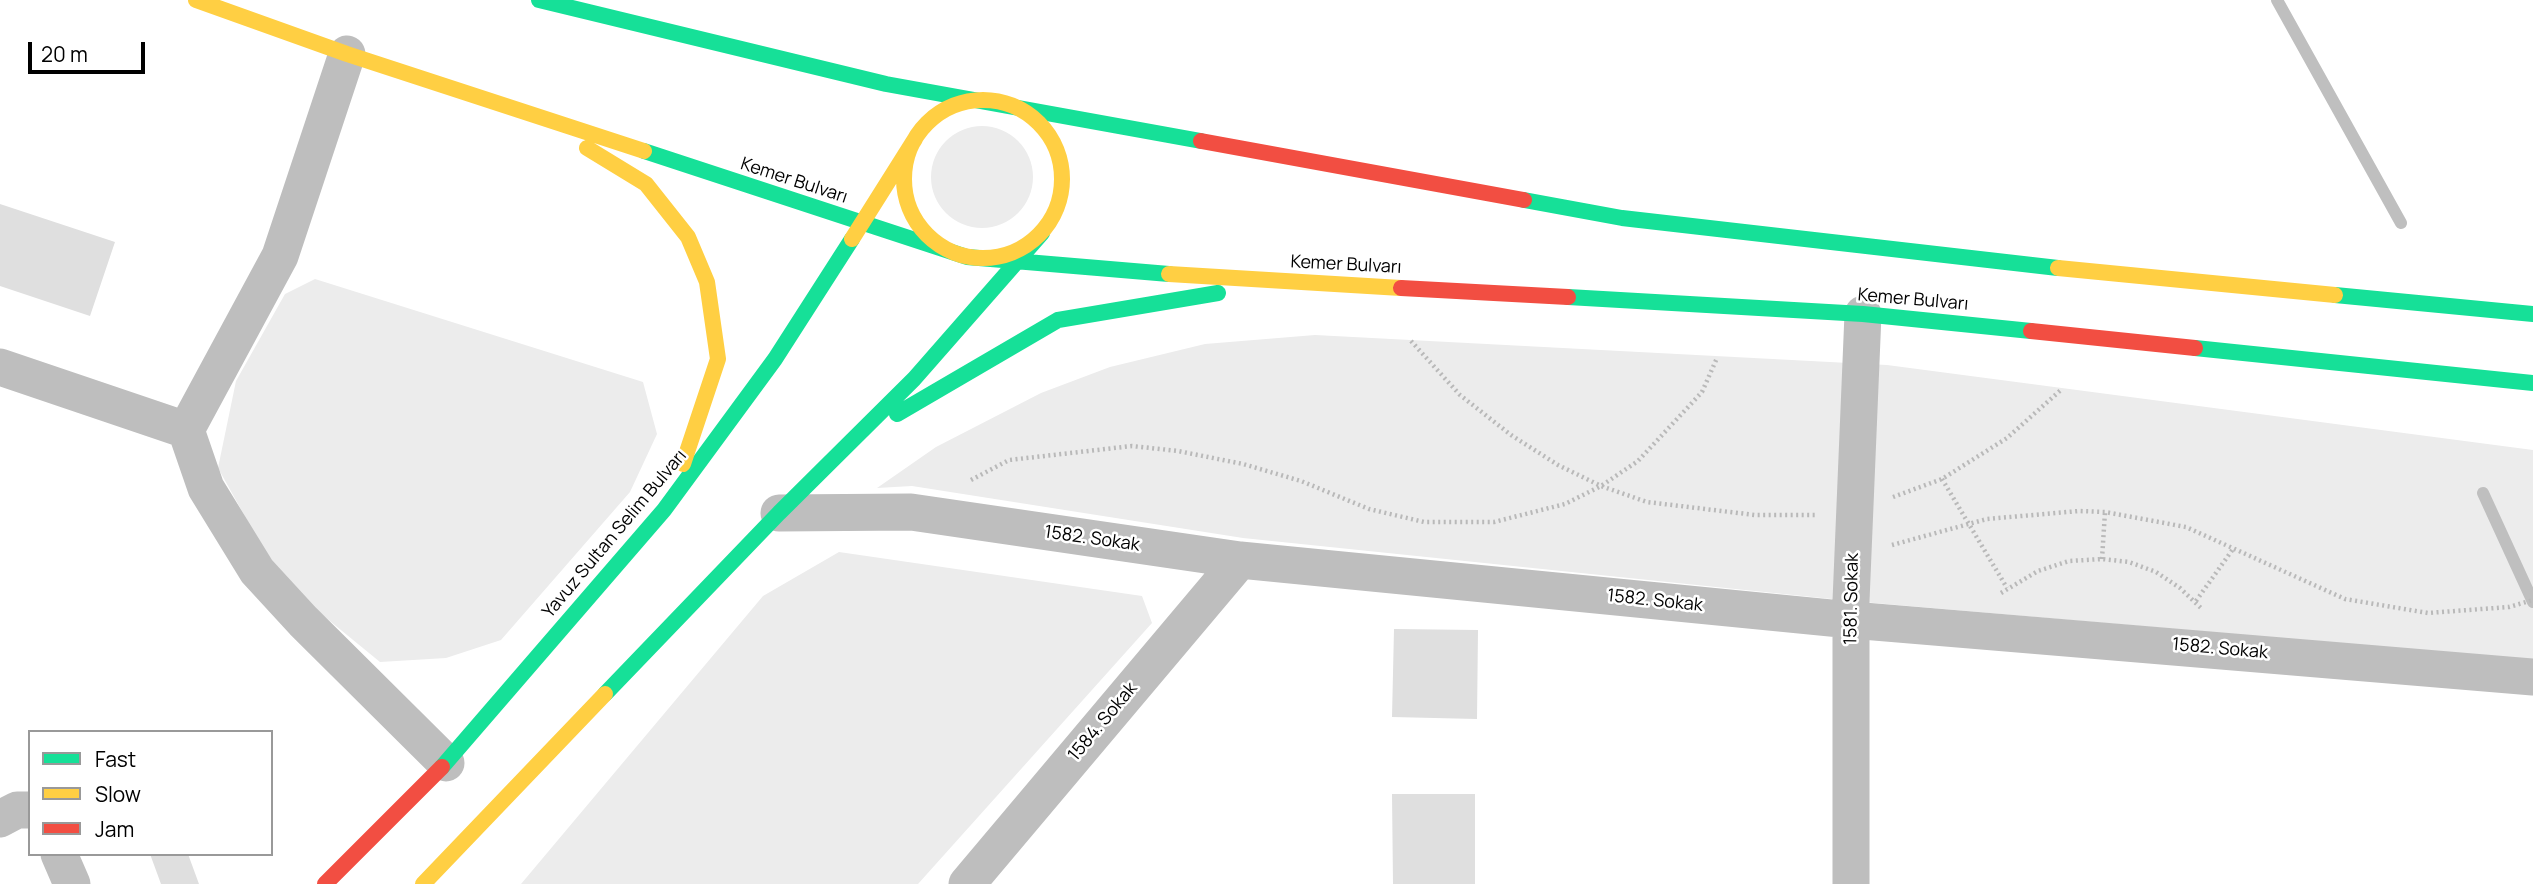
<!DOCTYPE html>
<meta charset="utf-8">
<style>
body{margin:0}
#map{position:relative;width:2533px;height:884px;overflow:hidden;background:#fff;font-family:Manrope,sans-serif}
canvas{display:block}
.legend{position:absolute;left:28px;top:730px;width:245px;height:126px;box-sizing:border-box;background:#fff;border:2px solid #999;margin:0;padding:9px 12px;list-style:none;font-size:21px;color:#000}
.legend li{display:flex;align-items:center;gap:14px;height:35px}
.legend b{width:35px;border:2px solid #999}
.scale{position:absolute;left:28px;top:42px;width:117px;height:32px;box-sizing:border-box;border:4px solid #000;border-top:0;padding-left:9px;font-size:21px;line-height:24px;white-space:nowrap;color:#000;-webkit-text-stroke:5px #fff;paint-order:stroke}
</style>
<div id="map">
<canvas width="2533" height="884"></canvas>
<ul class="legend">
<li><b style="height:9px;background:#16e098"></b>Fast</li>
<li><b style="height:9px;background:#ffcf43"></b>Slow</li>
<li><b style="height:9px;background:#f24e42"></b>Jam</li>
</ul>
<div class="scale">20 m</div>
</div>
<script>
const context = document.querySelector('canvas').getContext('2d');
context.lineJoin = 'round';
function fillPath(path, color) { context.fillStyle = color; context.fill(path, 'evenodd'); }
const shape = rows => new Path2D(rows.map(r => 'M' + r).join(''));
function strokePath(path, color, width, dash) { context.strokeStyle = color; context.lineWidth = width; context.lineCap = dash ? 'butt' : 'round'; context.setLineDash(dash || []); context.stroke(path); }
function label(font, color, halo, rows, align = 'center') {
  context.font = font + ' Manrope,sans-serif'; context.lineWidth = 5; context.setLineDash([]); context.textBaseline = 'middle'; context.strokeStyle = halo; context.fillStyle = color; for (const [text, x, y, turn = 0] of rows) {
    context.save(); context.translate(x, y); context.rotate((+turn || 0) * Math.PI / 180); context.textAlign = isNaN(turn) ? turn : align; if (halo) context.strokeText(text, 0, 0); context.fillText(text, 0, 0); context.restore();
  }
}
const green = shape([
 '931 177a51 51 0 1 1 102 0a51 51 0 1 1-102 0Z',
 [315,279,643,382,657,434,630,492,501,640,446,658,380,662,281,581,218,468,236,381,285,294],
 [1315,335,1887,365,2533,450,2533,660,1851,601,1243,538,912,486,877,488,936,447,1041,393,1110,367,1205,344],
 [839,552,1142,596,1152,623,918,884,521,884,763,596]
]);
const stream = shape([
 [2277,0,2401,223],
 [2483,493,2533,602]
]);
const building = shape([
 [0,204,115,242,90,316,0,286],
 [1394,629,1478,630,1477,719,1392,717],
 [1392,794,1475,794,1475,884,1393,884],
 [150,854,188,854,199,884,161,884]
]);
const path = shape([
 [1411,341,1460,395,1511,435,1558,465,1601,486,1647,502,1755,515,1817,515],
 [1942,479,2007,588],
 [971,480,1009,460,1132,446,1178,451,1243,464,1301,481,1369,509,1424,522,1494,522,1565,504,1601,486,1638,461,1702,392,1717,358],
 [1893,497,1942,479,2007,438,2062,389],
 [1892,545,1987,519,2079,511,2105,512,2186,527,2345,599,2428,613,2509,607,2533,600],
 [2102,559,2105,512],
 [2001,593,2038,571,2069,561,2102,559,2129,562,2156,572,2180,588,2203,610],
 [2196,601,2233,549]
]);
const street = shape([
 [0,367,186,430,206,488,257,571,303,621,446,763],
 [186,430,280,256,347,54],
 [779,513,911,512,1240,560,1851,620,2533,677],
 [0,819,17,810,30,810],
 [59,854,72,884],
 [967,884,1240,560],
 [1851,884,1851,601,1863,314]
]);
const fast = shape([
 [539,0,886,84,1201,141],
 [644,151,967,257,1169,274],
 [1524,200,1622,218,2058,268],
 [2335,295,2533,314],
 [1568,297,1863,314,2031,331],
 [2195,348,2533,383],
 [897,414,1058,320,1218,293],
 [605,694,779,513,914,379,1042,233],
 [442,767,664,510,775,359,852,239]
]);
const slow = shape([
 [196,0,347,54,644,151],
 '904 179a79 79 0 1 1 158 0a79 79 0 1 1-158 0Z',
 [587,148,646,184,688,237,707,282,718,359,683,464],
 [852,239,915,139],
 [2058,268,2335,295],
 [1169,274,1401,288],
 [423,884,605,694]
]);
const jam = shape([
 [1201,141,1524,200],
 [1401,288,1568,297],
 [2031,331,2195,348],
 [325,884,442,767]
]);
const streetNames = [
 ["Kemer Bulvarı",794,181,18],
 ["Kemer Bulvarı",1346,265,3],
 ["Kemer Bulvarı",1913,300,5],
 ["Yavuz Sultan Selim Bulvarı",615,534,-50],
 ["1582. Sokak",1092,539,8],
 ["1581. Sokak",1852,599,-89],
 ["1582. Sokak",1655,601,6],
 ["1582. Sokak",2220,649,5],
 ["1584. Sokak",1103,722,-50]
];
fillPath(green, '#ececec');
strokePath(stream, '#bfbfbf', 12);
fillPath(building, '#dfdfdf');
strokePath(path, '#b9b9b9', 4.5, [2, 3.5]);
strokePath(street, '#bebebe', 37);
strokePath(fast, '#16e098', 16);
strokePath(slow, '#ffcf43', 16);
strokePath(jam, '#f24e42', 16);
label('18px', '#000', '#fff', streetNames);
</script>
